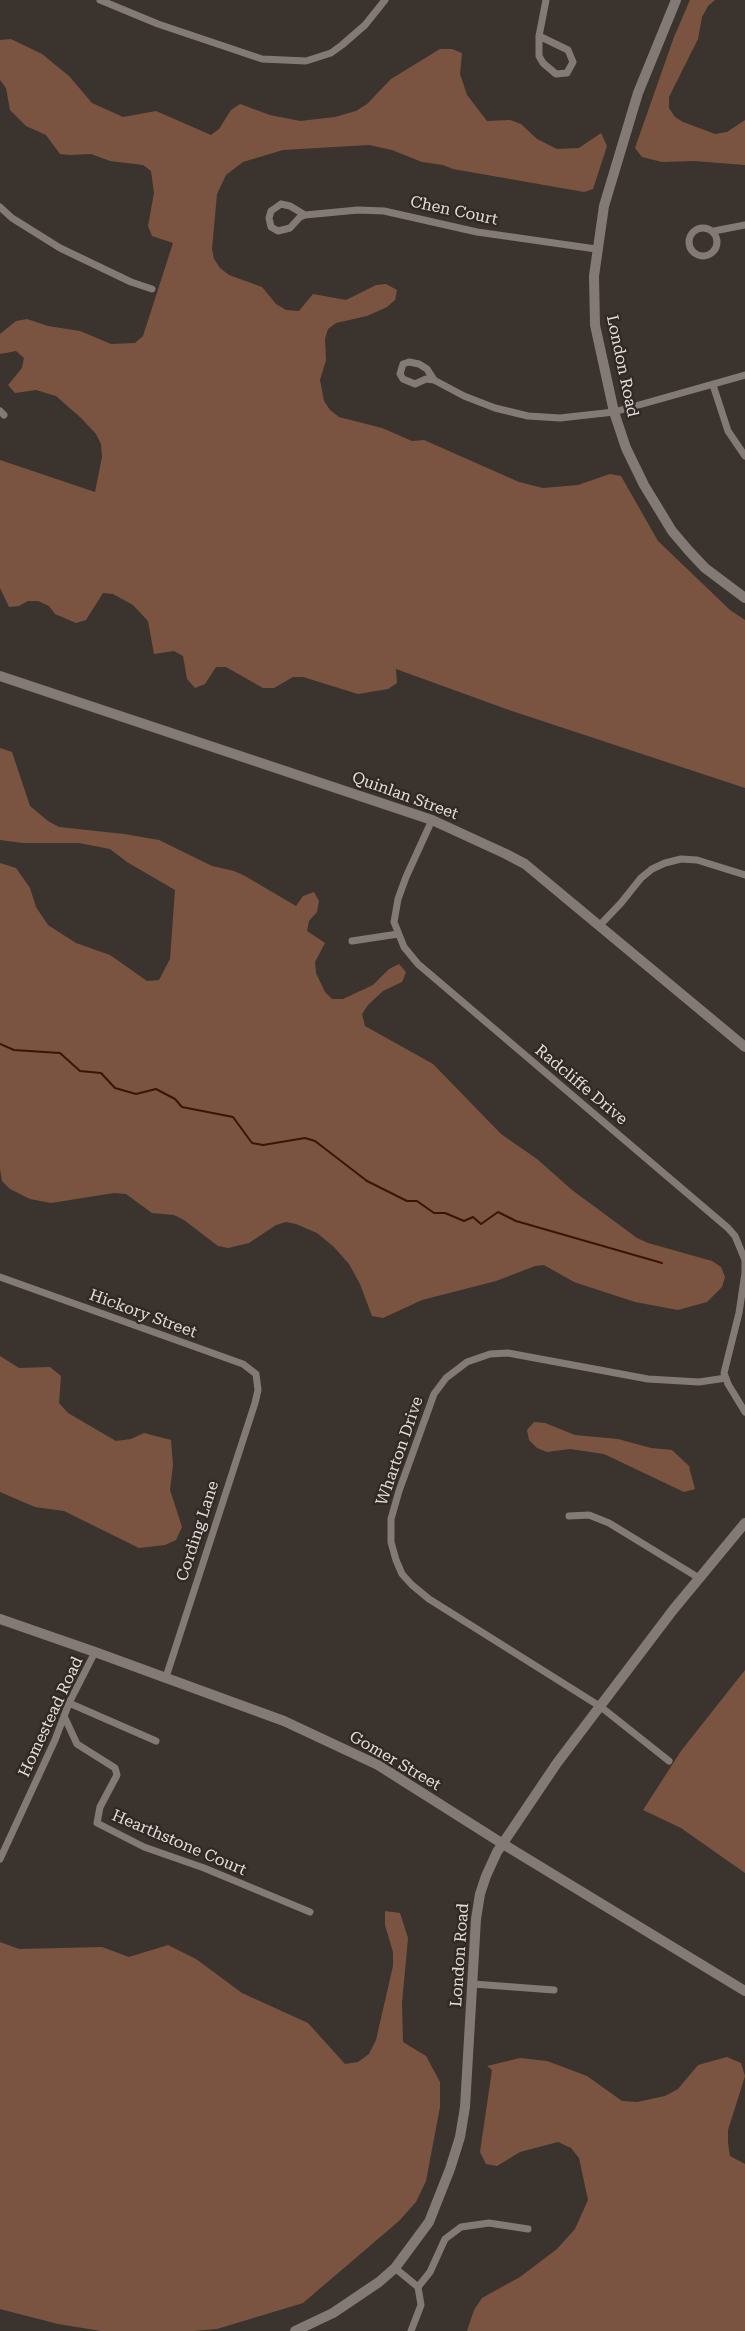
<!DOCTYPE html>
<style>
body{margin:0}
canvas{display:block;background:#3b332e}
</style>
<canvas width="745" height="2331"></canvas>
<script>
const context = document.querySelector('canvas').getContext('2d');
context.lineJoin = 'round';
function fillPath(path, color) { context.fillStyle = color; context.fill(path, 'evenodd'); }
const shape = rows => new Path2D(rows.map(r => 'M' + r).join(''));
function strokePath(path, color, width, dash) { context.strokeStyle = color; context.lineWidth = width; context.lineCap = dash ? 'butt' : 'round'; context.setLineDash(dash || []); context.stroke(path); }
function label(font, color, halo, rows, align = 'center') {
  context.font = font + ' "Roboto Serif",serif'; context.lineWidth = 5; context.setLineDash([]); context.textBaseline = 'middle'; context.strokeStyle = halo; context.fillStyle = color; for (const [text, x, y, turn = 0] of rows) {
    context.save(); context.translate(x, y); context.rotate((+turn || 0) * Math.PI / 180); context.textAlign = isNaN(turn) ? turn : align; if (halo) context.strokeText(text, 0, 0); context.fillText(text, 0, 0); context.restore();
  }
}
const green = shape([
 [690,0,715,0,708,6,702,17,698,39,669,97,669,108,675,117,683,122,715,134,727,132,745,120,745,165,694,161,662,162,642,157,635,148,674,37],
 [11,39,42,54,69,76,92,103,123,117,156,111,211,135,219,129,231,110,240,104,270,115,300,121,335,117,356,111,367,104,391,79,440,49,452,49,462,53,460,74,467,95,487,121,510,120,521,124,537,139,557,149,579,148,601,133,607,146,593,189,584,192,453,169,443,165,422,162,392,150,369,145,283,150,243,162,226,175,217,194,212,249,214,259,220,268,229,275,262,287,276,304,286,310,299,311,313,294,346,300,376,285,386,284,397,290,395,300,387,307,367,316,336,323,328,329,325,339,326,360,320,380,324,401,330,410,339,417,382,428,412,441,424,440,519,482,543,488,578,485,610,474,621,476,658,541,730,610,745,620,745,788,509,710,396,669,397,683,388,689,358,694,303,677,293,677,274,688,263,688,226,667,216,667,205,684,195,688,187,679,183,656,174,651,154,654,148,621,133,605,113,594,103,593,86,620,76,623,55,614,49,606,38,601,28,601,19,606,9,607,0,588,0,460,95,492,102,457,101,444,96,434,81,418,56,396,36,390,15,393,8,385,22,368,24,358,16,351,0,354,0,334,16,321,27,319,48,326,80,331,111,344,135,343,143,336,173,243,152,236,148,226,154,193,151,171,143,165,110,161,91,154,70,155,60,154,46,135,26,126,10,110,6,88,0,80,0,40],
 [0,748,12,752,30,806,48,821,59,827,124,834,159,840,212,866,234,871,245,876,296,906,303,896,314,892,319,901,317,912,309,921,307,931,325,943,315,962,316,973,325,992,332,999,343,999,373,985,389,969,399,964,406,972,402,982,383,991,368,1005,362,1014,365,1026,433,1064,501,1134,537,1159,572,1190,637,1238,648,1243,712,1261,721,1267,725,1277,722,1287,707,1302,678,1310,635,1302,574,1282,544,1265,535,1266,496,1281,422,1300,383,1318,372,1316,360,1284,349,1264,334,1247,317,1233,296,1224,286,1222,276,1225,249,1243,228,1248,218,1246,184,1220,174,1215,152,1213,126,1194,114,1193,51,1203,30,1199,10,1189,2,1181,0,1169,0,863,16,868,30,888,36,907,48,925,76,943,110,955,147,981,159,980,170,959,175,890,127,862,110,849,79,843,23,843,0,840],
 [0,1356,19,1368,50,1367,61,1376,59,1403,68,1413,116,1441,131,1439,144,1433,171,1440,173,1465,170,1490,182,1527,176,1540,165,1545,139,1548,64,1511,35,1507,0,1492],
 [534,1422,545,1423,575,1435,618,1439,651,1448,672,1450,689,1466,691,1469,689,1467,695,1489,684,1492,604,1454,570,1449,547,1452,537,1448,529,1440,527,1430],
 [745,1670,745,1873,681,1828,643,1810,681,1751],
 [385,1911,400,1913,408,1938,402,2003,403,2042,426,2056,440,2082,440,2107,426,2181,416,2202,399,2221,303,2303,217,2329,193,2331,101,2331,58,2324,0,2309,0,1942,19,1949,102,1947,129,1957,168,1945,196,1959,242,1993,308,2023,345,2064,358,2062,369,2054,376,2040,393,1966,393,1952,385,1925],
 [727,2057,741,2063,745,2076,728,2130,728,2143,730,2156,745,2164,745,2331,467,2331,474,2310,482,2298,520,2277,557,2249,575,2229,588,2200,579,2158,571,2148,558,2142,520,2152,497,2166,486,2164,480,2152,492,2070,487,2066,520,2058,547,2061,587,2076,622,2101,637,2102,665,2096,678,2089,698,2065]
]);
const stream = shape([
 [0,1044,14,1050,60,1053,80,1071,101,1073,115,1088,136,1094,156,1089,175,1099,182,1107,233,1117,252,1143,263,1145,305,1138,315,1141,367,1181,407,1201,417,1201,434,1213,445,1213,464,1221,473,1217,481,1224,498,1212,516,1221,662,1263]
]);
const street = shape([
 [100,0,158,24,262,59,306,61,331,53,342,45,365,25,385,0],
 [539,36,568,50,573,62,567,73,556,74,543,63,539,56,539,36],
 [539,36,546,0],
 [281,204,290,206,305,215,300,217,290,228,278,231,271,227,269,218,271,211,281,204],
 [0,207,12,218,60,248,131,282,152,289],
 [305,215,358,210,384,211,477,232,596,249],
 '689 242a14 14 0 1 1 28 0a14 14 0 1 1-28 0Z',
 [714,231,745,225],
 [409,362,419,364,427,369,434,380,426,379,415,384,403,379,400,374,403,364,409,362],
 [434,380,464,396,495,408,528,416,560,418,614,412,745,375],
 [713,385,728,431,745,456],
 [0,411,4,415],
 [432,820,406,877,398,899,394,922,404,947,418,964,728,1228,735,1236,745,1260,745,1273,739,1313,724,1373,728,1384,745,1412],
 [600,925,621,903,641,878,652,869,665,863,681,859,697,860,745,875],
 [352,941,398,934],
 [0,1277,243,1364,256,1374,258,1390,255,1403,166,1677],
 [569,1516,589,1515,609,1523,699,1578],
 [69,1703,156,1741],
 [64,1716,77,1744,115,1768,117,1775,100,1807,97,1823,144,1847,204,1868,310,1912],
 [669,1761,601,1707,429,1599,412,1585,402,1574,396,1560,391,1542,391,1519,399,1491,434,1394,446,1378,467,1362,490,1354,508,1353,648,1379,699,1382,726,1378],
 [0,1859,55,1740,69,1703,95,1652],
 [473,1984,554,1990],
 [395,2268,418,2287,421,2305,411,2331],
 [418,2287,430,2272,445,2239,461,2227,489,2223,528,2229]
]);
const secondary = shape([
 [676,0,638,93,604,206,594,276,595,325,614,412,626,448,644,485,672,531,689,551,705,568,745,598],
 [0,676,432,820,506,854,525,864,745,1047],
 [0,1619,95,1652,284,1721,378,1765,503,1844,745,1991],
 [295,2331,333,2313,379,2282,395,2268,429,2222,450,2169,460,2137,465,2107,476,1919,480,1894,486,1876,497,1852,557,1763,673,1610,745,1523]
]);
const streetNames = [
 ["Chen Court",454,211,12],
 ["London Road",622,366,78],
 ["Quinlan Street",405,796,20],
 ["Radcliffe Drive",581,1085,40],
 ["Hickory Street",143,1314,20],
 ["Wharton Drive",400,1451,-71],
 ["Cording Lane",198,1531,-72],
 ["Homestead Road",51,1717,-65],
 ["Gomer Street",395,1761,30],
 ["Hearthstone Court",179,1843,23],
 ["London Road",460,1955,-86]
];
fillPath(green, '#7a5440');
strokePath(stream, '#3e1400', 2);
strokePath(street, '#847a75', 7);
strokePath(secondary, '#847a75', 10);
label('16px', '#e3dddb', '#312924', streetNames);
</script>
